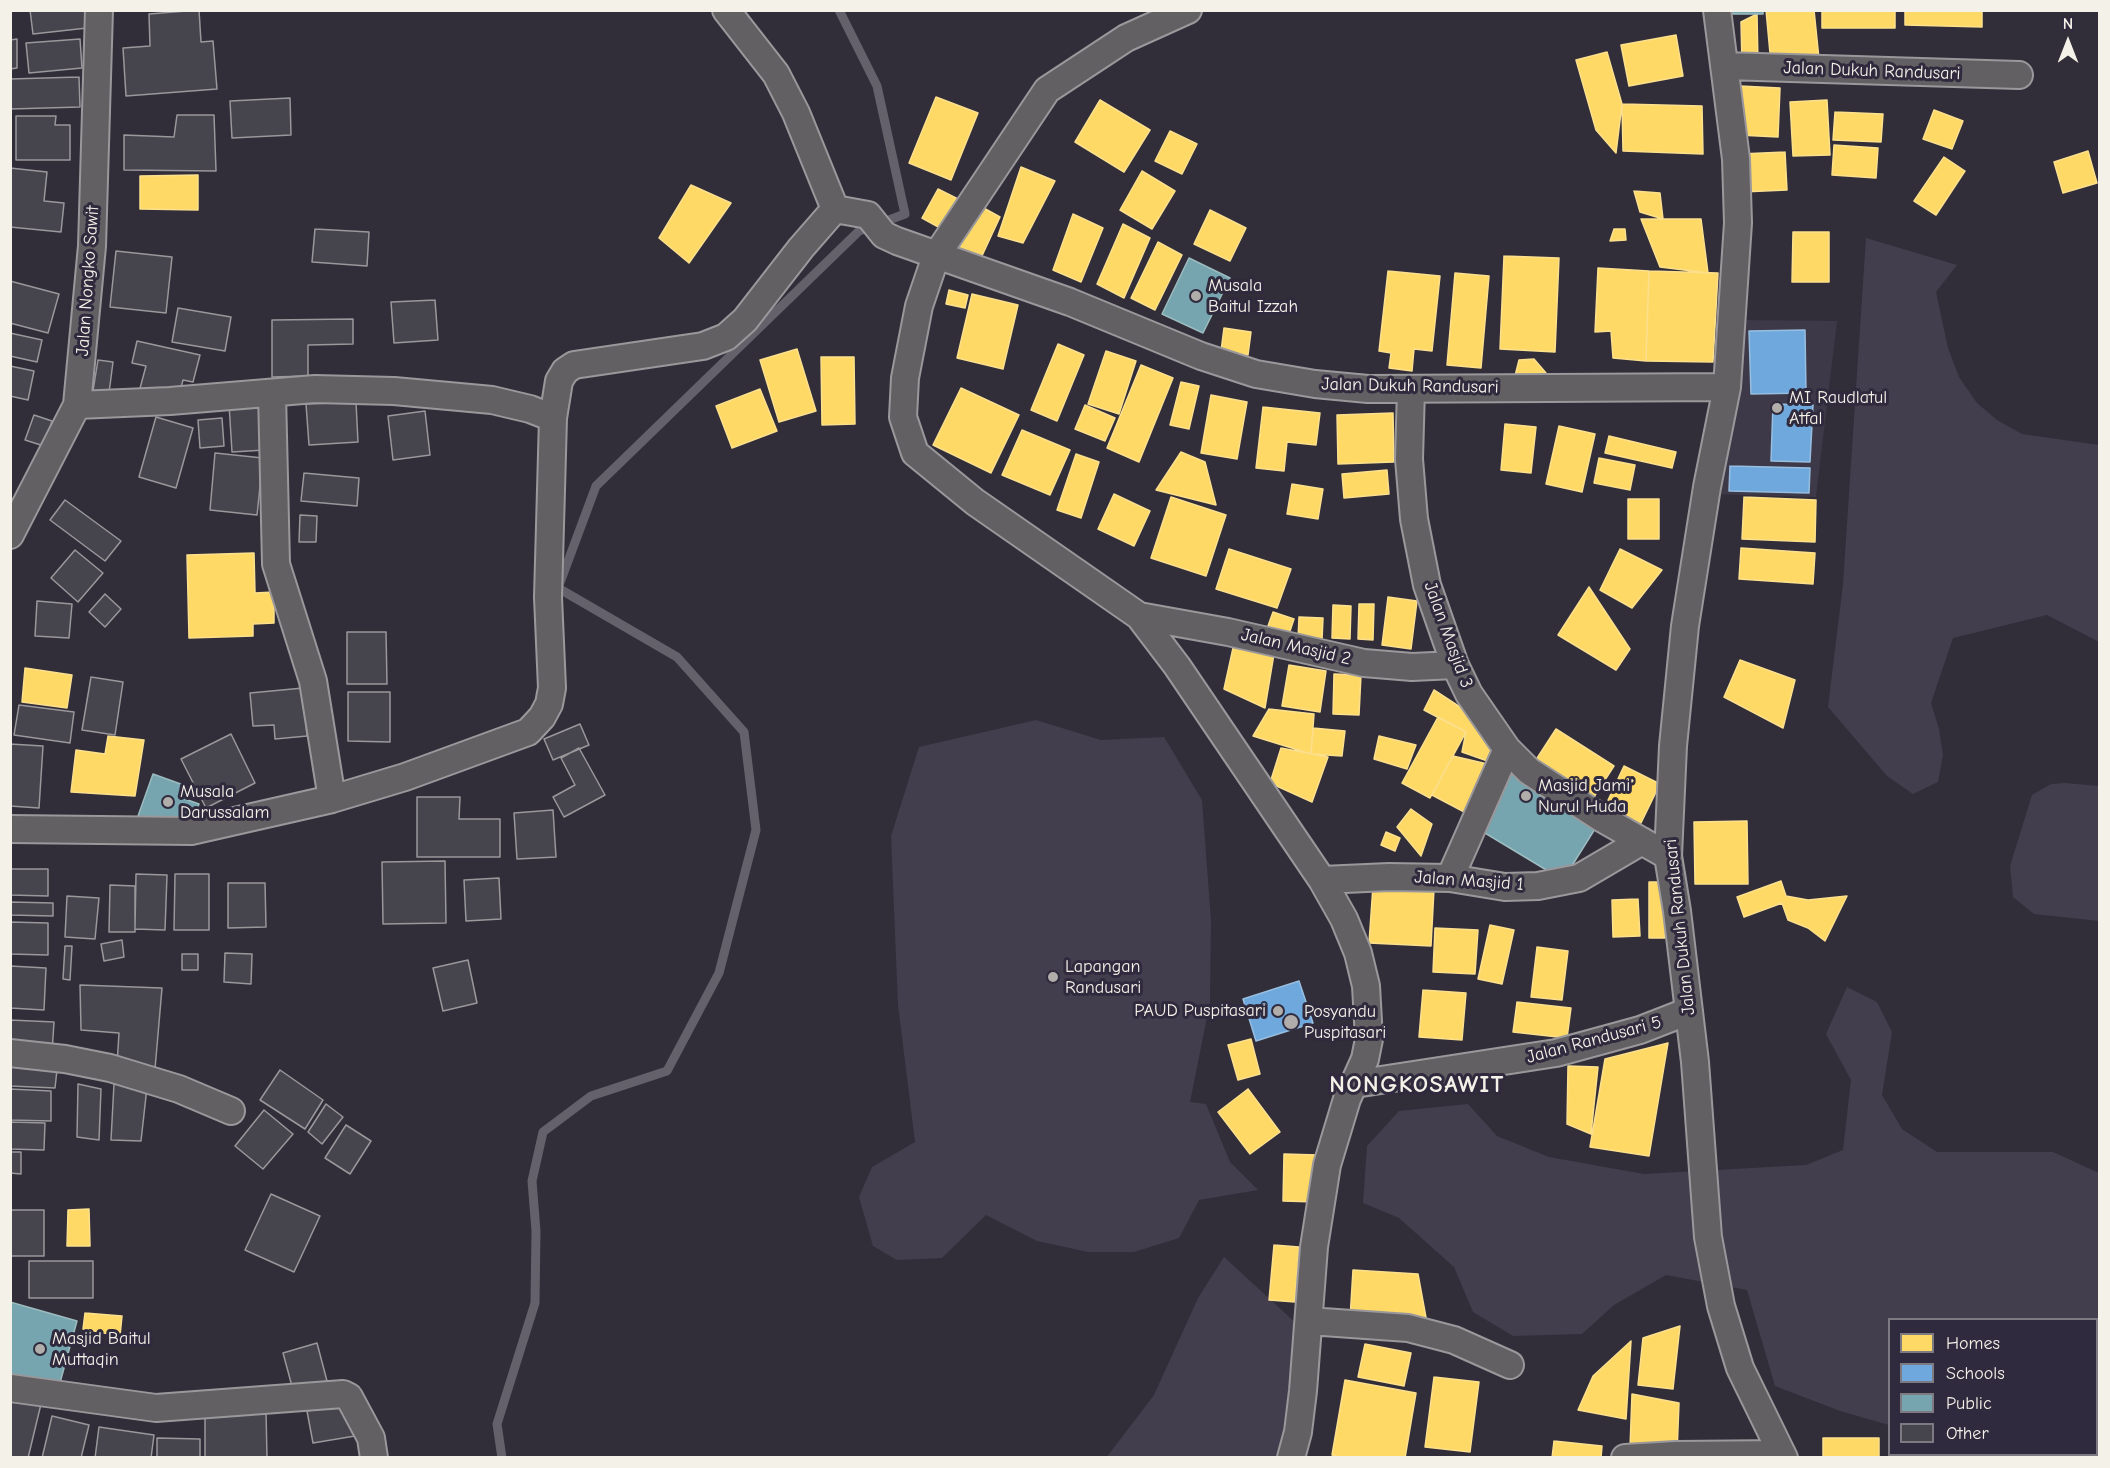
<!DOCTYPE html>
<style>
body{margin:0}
#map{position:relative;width:2110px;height:1468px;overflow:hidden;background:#312e39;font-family:"Comic Neue",sans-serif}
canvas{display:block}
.frame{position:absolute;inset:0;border:12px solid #f4f1e8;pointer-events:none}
.legend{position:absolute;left:1888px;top:1318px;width:210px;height:138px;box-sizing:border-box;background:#2f2a3d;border:2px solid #7e7a81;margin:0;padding:8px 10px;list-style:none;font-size:18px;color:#f4f1e8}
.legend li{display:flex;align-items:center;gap:12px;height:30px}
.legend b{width:30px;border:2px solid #7e7a81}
.north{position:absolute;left:2038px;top:12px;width:60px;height:60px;-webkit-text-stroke:4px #2f2a3d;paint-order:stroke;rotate:0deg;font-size:16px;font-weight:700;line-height:24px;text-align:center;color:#f4f1e8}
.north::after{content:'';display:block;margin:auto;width:21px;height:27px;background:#f4f1e8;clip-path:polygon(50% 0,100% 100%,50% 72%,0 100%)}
</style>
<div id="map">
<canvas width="2110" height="1468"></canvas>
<div class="frame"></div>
<ul class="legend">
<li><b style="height:16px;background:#ffd966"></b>Homes</li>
<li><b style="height:16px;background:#6fa8dc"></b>Schools</li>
<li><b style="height:16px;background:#76a5af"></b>Public</li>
<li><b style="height:16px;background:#46444c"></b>Other</li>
</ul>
<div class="north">N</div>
</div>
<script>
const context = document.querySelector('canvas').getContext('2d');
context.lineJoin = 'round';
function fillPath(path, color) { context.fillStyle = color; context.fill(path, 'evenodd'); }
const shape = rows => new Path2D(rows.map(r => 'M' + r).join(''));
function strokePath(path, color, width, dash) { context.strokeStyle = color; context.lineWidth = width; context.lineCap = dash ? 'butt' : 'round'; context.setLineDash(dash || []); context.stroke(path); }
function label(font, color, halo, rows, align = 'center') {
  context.font = font + ' "Comic Neue",sans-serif'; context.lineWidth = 6; context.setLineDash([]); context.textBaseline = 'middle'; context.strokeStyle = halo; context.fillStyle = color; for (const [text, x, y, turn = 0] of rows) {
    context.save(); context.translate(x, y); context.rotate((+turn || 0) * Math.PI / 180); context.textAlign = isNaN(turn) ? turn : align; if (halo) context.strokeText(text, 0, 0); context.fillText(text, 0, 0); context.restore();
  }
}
const built = shape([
 [1742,320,1837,321,1816,497,1711,494]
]);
const green = shape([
 [1866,238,1957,265,1936,292,1948,348,1959,377,1977,403,1997,420,2022,434,2099,445,2099,642,2047,615,1953,638,1931,703,1939,729,1943,755,1938,782,1913,794,1887,776,1828,707,1843,584],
 [1036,720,1101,740,1164,737,1202,800,1211,921,1210,1002,1190,1102,1206,1104,1230,1162,1258,1190,1199,1200,1179,1238,1134,1252,1088,1252,1037,1241,986,1215,942,1258,897,1260,873,1246,859,1197,872,1167,915,1142,898,1005,891,836,919,747],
 [2065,783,2099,786,2099,921,2034,914,2013,897,2010,866,2032,795,2051,784],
 [1847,987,1877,1002,1892,1032,1882,1095,1902,1129,1937,1152,2053,1152,2099,1173,2099,1393,2097,1394,2096,1320,1890,1320,1889,1425,1840,1411,1775,1386,1747,1290,1666,1275,1614,1305,1582,1334,1513,1336,1473,1312,1454,1267,1399,1218,1363,1203,1367,1146,1399,1111,1468,1104,1497,1136,1549,1157,1644,1174,1806,1165,1843,1150,1851,1080,1826,1034],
 [1224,1257,1297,1324,1289,1408,1278,1457,1106,1458,1154,1395,1198,1298]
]);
const homes = shape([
 [1766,10,1814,10,1819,59,1771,64,1766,10],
 [1822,10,1895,10,1895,28,1822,28,1822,10],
 [1905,10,1982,10,1982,27,1905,25,1905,10],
 [1757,14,1758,64,1742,64,1741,22,1757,14],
 [1676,35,1683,76,1629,86,1621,45,1676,35],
 [1607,52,1622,104,1616,153,1596,130,1576,60,1607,52],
 [1740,86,1780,88,1778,137,1738,135,1740,86],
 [936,97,978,113,951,180,909,163,936,97],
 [1100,100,1150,130,1124,172,1075,142,1100,100],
 [1827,100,1830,155,1793,156,1790,102,1827,100],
 [1622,104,1702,106,1703,154,1623,151,1622,104],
 [1934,110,1963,121,1952,149,1923,139,1934,110],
 [1835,112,1883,114,1881,142,1833,140,1835,112],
 [1170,131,1197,144,1182,174,1155,161,1170,131],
 [1834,145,1878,148,1876,178,1832,175,1834,145],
 [2088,151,2097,183,2063,193,2054,162,2088,151],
 [1785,152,1787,190,1742,192,1740,154,1785,152],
 [1944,157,1965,171,1936,215,1914,201,1944,157],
 [1021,167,1055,181,1023,243,998,236,1021,167],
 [1142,171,1175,191,1152,229,1120,210,1142,171],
 [198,175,198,210,140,209,140,176,198,175],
 [691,185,731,203,689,263,659,238,691,185],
 [938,189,958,199,942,229,922,218,938,189],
 [1634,191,1660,193,1663,219,1640,212,1634,191],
 [980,206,1000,217,980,260,959,248,980,206],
 [1210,210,1246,228,1230,261,1194,244,1210,210],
 [1073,214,1103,228,1081,282,1053,270,1073,214],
 [1641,219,1701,219,1708,273,1660,267,1641,219],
 [1123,224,1150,238,1124,298,1097,284,1123,224],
 [1614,229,1625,229,1626,240,1610,241,1614,229],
 [1793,232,1829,232,1829,282,1792,282,1793,232],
 [1158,242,1182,255,1155,310,1131,298,1158,242],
 [1504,256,1559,258,1555,352,1500,349,1504,256],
 [1598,268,1649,271,1646,361,1613,358,1611,331,1595,332,1598,268],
 [1388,271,1440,276,1432,351,1414,349,1412,371,1389,368,1391,353,1379,351,1388,271],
 [1649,271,1718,273,1713,362,1646,361,1649,271],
 [1455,273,1489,276,1481,368,1447,365,1455,273],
 [949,290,968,295,965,308,946,304,949,290],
 [972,294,1018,305,1003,369,957,358,972,294],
 [1224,328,1251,332,1248,355,1221,351,1224,328],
 [1058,344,1084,355,1057,421,1031,410,1058,344],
 [797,349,816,411,779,422,760,360,797,349],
 [1106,351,1136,361,1119,414,1088,404,1106,351],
 [821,357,854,357,855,424,822,425,821,357],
 [1534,359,1546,373,1515,376,1519,360,1534,359],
 [1141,365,1173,378,1139,462,1107,448,1141,365],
 [1181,382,1199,386,1189,429,1170,425,1181,382],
 [961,388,1019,415,991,473,933,445,961,388],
 [760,389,777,431,732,448,716,406,760,389],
 [1211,395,1247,402,1237,459,1201,453,1211,395],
 [1085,405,1115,418,1105,441,1075,429,1085,405],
 [1263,407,1320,413,1316,445,1287,442,1284,471,1256,468,1263,407],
 [1393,413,1394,462,1338,464,1337,415,1393,413],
 [1505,424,1536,427,1531,473,1501,470,1505,424],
 [1559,426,1595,434,1582,492,1546,484,1559,426],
 [1022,430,1070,450,1050,495,1002,475,1022,430],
 [1609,436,1676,452,1672,468,1605,453,1609,436],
 [1181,452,1205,462,1216,505,1156,490,1181,452],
 [1076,454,1099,462,1081,518,1057,510,1076,454],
 [1599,458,1635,465,1630,490,1594,483,1599,458],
 [1387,470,1389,494,1344,498,1342,474,1387,470],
 [1292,484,1323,489,1318,519,1287,514,1292,484],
 [1114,494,1150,511,1134,546,1098,529,1114,494],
 [1171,497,1226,515,1206,576,1151,558,1171,497],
 [1744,497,1816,500,1815,542,1742,539,1744,497],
 [1628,499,1659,499,1659,539,1628,539,1628,499],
 [1741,548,1815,553,1813,584,1739,579,1741,548],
 [1229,549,1291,569,1277,608,1216,589,1229,549],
 [1620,549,1662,570,1632,608,1600,590,1620,549],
 [254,553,255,593,274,592,274,623,253,624,253,636,189,638,187,555,254,553],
 [1589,587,1630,649,1616,670,1558,635,1589,587],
 [1388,597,1417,601,1411,649,1382,645,1388,597],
 [1359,604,1374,604,1373,640,1358,639,1359,604],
 [1333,605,1351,606,1350,639,1332,638,1333,605],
 [1273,612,1294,619,1289,634,1268,626,1273,612],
 [1299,617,1323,618,1322,640,1298,639,1299,617],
 [1235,639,1275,648,1265,708,1224,689,1235,639],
 [1740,660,1795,680,1783,728,1724,697,1740,660],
 [1289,665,1326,671,1320,712,1282,706,1289,665],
 [25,668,72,675,67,708,22,702,25,668],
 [1334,674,1361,675,1359,715,1333,714,1334,674],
 [1434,690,1460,707,1471,718,1500,754,1496,764,1462,752,1466,732,1424,710,1434,690],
 [1269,709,1314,714,1311,754,1253,736,1269,709],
 [1438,717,1466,732,1430,798,1402,783,1438,717],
 [1313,728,1345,731,1342,756,1311,754,1313,728],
 [1556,729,1614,766,1588,806,1530,769,1556,729],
 [108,736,144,740,135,796,71,792,76,750,105,754,108,736],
 [1379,736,1416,745,1407,769,1374,759,1379,736],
 [1281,748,1328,757,1312,802,1270,783,1281,748],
 [1453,756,1496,766,1470,815,1432,795,1453,756],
 [1624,766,1660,784,1638,829,1602,813,1624,766],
 [1411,809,1432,824,1421,856,1397,827,1411,809],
 [1747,821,1748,884,1695,884,1694,822,1747,821],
 [1386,832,1400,838,1395,851,1381,845,1386,832],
 [1781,881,1786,896,1808,900,1847,896,1825,941,1808,928,1788,920,1782,903,1744,917,1737,897,1781,881],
 [1649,882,1665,882,1665,938,1649,938,1649,882],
 [1373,886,1434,889,1431,946,1369,943,1373,886],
 [1638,899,1640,936,1613,937,1612,900,1638,899],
 [1490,925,1514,930,1502,984,1478,979,1490,925],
 [1435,928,1478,930,1475,974,1433,972,1435,928],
 [1537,947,1568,951,1562,1000,1531,997,1537,947],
 [1423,990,1466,993,1462,1040,1419,1037,1423,990],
 [1517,1002,1571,1008,1567,1038,1513,1032,1517,1002],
 [1251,1039,1260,1074,1238,1080,1228,1045,1251,1039],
 [1668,1043,1649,1156,1590,1147,1605,1059,1668,1043],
 [1568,1066,1598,1067,1591,1134,1567,1124,1568,1066],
 [1248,1089,1280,1132,1250,1154,1218,1112,1248,1089],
 [1284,1154,1318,1155,1316,1202,1283,1201,1284,1154],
 [89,1209,90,1246,67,1246,68,1210,89,1209],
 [1274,1245,1299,1247,1295,1302,1269,1300,1274,1245],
 [1353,1270,1418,1274,1427,1323,1350,1319,1353,1270],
 [85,1313,122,1316,120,1336,83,1329,85,1313],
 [1680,1326,1673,1389,1638,1385,1643,1338,1680,1326],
 [1631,1341,1626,1419,1578,1410,1593,1376,1631,1341],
 [1365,1344,1411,1353,1404,1386,1358,1377,1365,1344],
 [1434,1377,1479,1382,1470,1452,1425,1447,1434,1377],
 [1345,1380,1416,1393,1405,1458,1344,1458,1332,1455,1345,1380],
 [1632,1394,1679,1403,1677,1453,1630,1448,1632,1394],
 [1823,1438,1879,1438,1879,1458,1823,1458,1823,1438],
 [1554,1441,1602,1446,1601,1458,1552,1458,1554,1441]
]);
const schools = shape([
 [1805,330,1806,393,1751,394,1749,331,1805,330],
 [1773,404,1813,405,1810,462,1771,461,1773,404],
 [1730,466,1810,468,1809,493,1729,491,1730,466],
 [1299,981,1313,1023,1256,1041,1243,999,1299,981]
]);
const public = shape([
 [1724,10,1763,10,1763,14,1724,14,1724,10],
 [1189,258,1230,278,1203,333,1162,314,1189,258],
 [1515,767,1598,824,1563,880,1475,827,1515,767],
 [153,774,189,787,185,799,199,804,192,824,174,829,138,816,153,774],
 [10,1302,77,1321,58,1390,10,1377,10,1302]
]);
const stream = shape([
 [502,1458,497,1424,535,1303,536,1231,532,1181,543,1132,591,1096,667,1071,719,973,756,830,744,732,677,657,558,588,596,486,859,231,905,214,877,86,839,10]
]);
const building = shape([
 [30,10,85,10,87,28,33,34,30,10],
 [199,10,201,42,213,41,217,89,126,96,123,48,150,46,149,14,199,10],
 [17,39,17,68,10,69,10,40,17,39],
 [80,39,82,68,29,73,26,43,80,39],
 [79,77,80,107,10,109,10,79,79,77],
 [290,98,291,135,232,138,230,101,290,98],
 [177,115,214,115,216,171,124,170,124,135,174,137,177,115],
 [16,116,56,116,55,125,70,125,70,160,16,160,16,116],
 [10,168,47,172,44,201,64,203,61,232,10,227,10,168],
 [315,229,369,232,367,266,312,262,315,229],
 [116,251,172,257,166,313,110,307,116,251],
 [10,281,59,294,48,333,10,323,10,281],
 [435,300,438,340,394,343,391,302,435,300],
 [178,308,231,317,225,351,172,342,178,308],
 [353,319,353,344,308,345,308,376,272,377,272,320,353,319],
 [10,333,42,340,37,362,10,356,10,333],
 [137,341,200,355,193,382,183,380,178,399,139,392,146,366,132,363,137,341],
 [98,360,113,362,109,393,93,391,98,360],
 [10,366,34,371,28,400,10,396,10,366],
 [356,402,358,442,309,445,306,404,356,402],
 [263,403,265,450,232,452,229,404,263,403],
 [425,411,430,455,393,460,388,416,425,411],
 [34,415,52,421,44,446,25,440,34,415],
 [156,417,193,428,176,488,139,477,156,417],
 [222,418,224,446,200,448,198,420,222,418],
 [215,453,263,458,257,515,210,510,215,453],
 [304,473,359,478,357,506,301,501,304,473],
 [65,500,121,541,105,561,50,520,65,500],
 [300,515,317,516,316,542,299,542,300,515],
 [75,550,103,573,78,602,51,578,75,550],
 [105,594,121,609,105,627,89,612,105,594],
 [37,601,72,604,69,638,35,636,37,601],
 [347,632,386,632,387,684,347,684,347,632],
 [91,677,123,682,115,735,82,730,91,677],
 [303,688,307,736,275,739,274,725,253,726,250,693,303,688],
 [348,692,390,692,390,742,348,741,348,692],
 [19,705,74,712,70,743,14,735,19,705],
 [580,724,589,745,553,760,544,739,580,724],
 [231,734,255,783,206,808,181,759,231,734],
 [10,744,43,746,39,808,10,806,10,744],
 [579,748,605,795,564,817,553,797,575,785,561,758,579,748],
 [417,797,460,797,459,819,500,819,500,857,417,857,417,797],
 [553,810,556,857,517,859,514,813,553,810],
 [445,861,446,923,383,924,382,862,445,861],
 [10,869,48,869,48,896,10,895,10,869],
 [136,874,167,875,165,930,135,929,136,874],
 [175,874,209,874,209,930,174,930,175,874],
 [499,878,501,919,466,921,464,880,499,878],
 [228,883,265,883,266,927,228,928,228,883],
 [110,885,135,886,135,932,109,932,110,885],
 [67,896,99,898,95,939,65,937,67,896],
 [10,902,53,903,53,916,10,915,10,902],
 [10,922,48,923,48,955,10,954,10,922],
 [122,940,124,957,104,961,101,944,122,940],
 [65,946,72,946,70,980,63,979,65,946],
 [225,953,252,954,251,984,224,982,225,953],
 [182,954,198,954,198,970,182,970,182,954],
 [468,960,477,1003,443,1011,433,968,468,960],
 [10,966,46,968,44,1010,10,1008,10,966],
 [80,985,162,988,155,1069,117,1065,119,1033,81,1030,80,985],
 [10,1020,54,1022,52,1053,10,1051,10,1020],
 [10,1058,58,1061,55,1088,10,1086,10,1058],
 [280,1070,323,1100,305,1129,260,1100,280,1070],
 [78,1084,101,1089,99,1140,77,1137,78,1084],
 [114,1084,147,1087,141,1141,111,1140,114,1084],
 [10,1089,51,1091,51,1121,10,1120,10,1089],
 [326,1104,343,1117,322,1144,308,1132,326,1104],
 [264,1110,293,1134,263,1169,235,1146,264,1110],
 [10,1122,45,1123,44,1150,10,1149,10,1122],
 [346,1125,371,1141,350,1174,325,1158,346,1125],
 [10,1152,21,1152,21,1174,10,1173,10,1152],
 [271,1194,320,1216,294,1272,245,1250,271,1194],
 [10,1210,44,1210,44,1256,10,1256,10,1210],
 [29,1261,93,1261,93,1298,29,1298,29,1261],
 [317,1343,327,1381,293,1390,283,1353,317,1343],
 [10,1396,41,1404,28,1458,10,1458,10,1396],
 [349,1404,355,1436,313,1443,307,1411,349,1404],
 [266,1412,267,1457,298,1458,205,1458,205,1413,266,1412],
 [52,1416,89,1425,81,1458,42,1458,52,1416],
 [99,1427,154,1435,151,1458,95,1458,99,1427],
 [157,1438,200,1439,200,1458,157,1458,157,1438]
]);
const street = shape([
 [726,10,776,74,796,113,835,209],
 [1188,10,1126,38,1047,90,936,256,919,306,905,378,903,417,915,453,975,502,1139,616,1177,666,1322,880,1344,919,1358,953,1366,986,1369,1039,1365,1059,1347,1099,1327,1165,1314,1247,1303,1391,1298,1432,1291,1458],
 [1717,10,1736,159,1738,223,1727,387,1707,487,1685,626,1673,746,1668,856,1677,911,1695,1062,1708,1237,1721,1306,1740,1368,1784,1458],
 [1725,66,2019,75],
 [835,209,868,215,884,235,897,241,1070,302,1201,356,1256,374,1315,384,1368,389,1727,387],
 [1411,389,1409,459,1414,519,1427,585,1455,665,1469,694,1507,749,1529,771,1603,819,1668,856],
 [272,393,276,564,313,681,332,799],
 [77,405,170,401,315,389,394,391,492,400,530,409,553,418],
 [10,535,77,405,92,246,99,10],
 [1139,616,1228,632,1364,663,1412,667,1455,665],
 [10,829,191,831,332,799,405,777,528,732,542,717,549,704,552,688,548,597,553,418,559,381,565,371,574,365,703,346,726,337,745,320,801,248,835,209],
 [1450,878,1507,749],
 [1322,880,1389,877,1450,878,1505,887,1538,886,1579,878,1642,841],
 [10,1053,65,1059,110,1068,179,1089,231,1111],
 [1355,1084,1556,1053,1640,1030,1689,1011],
 [1309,1321,1408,1328,1454,1340,1510,1365],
 [10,1388,156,1408,343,1394,349,1397,371,1438,374,1458],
 [1625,1458,1676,1455,1782,1454]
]);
const markers = [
 [1196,296,6,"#b0adab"],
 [1777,408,6,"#b0adab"],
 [1526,796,6,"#b0adab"],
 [168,802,6,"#b0adab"],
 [1053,977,6,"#b0adab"],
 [1278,1011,6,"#b0adab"],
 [1291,1022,8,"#b0adab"],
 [40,1349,6,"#b0adab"]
];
const streetNames = [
 ["Jalan Dukuh Randusari",1872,71,2],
 ["Jalan Nongko Sawit",88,281,-86],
 ["Jalan Dukuh Randusari",1410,386,1],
 ["Jalan Masjid 3",1448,635,70],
 ["Jalan Masjid 2",1296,647,13],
 ["Jalan Masjid 1",1469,881,4],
 ["Jalan Dukuh Randusari",1680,927,-96],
 ["Jalan Randusari 5",1594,1040,-15]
];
const poiNames = [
 ["Musala",1208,286],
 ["Baitul Izzah",1208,307],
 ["MI Raudlatul",1789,398],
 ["Atfal",1789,419],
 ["Masjid Jami'",1538,786],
 ["Nurul Huda",1538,807],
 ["Musala",180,792],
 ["Darussalam",180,813],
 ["Lapangan",1065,967],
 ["Randusari",1065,988],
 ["PAUD Puspitasari",1266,1011,"right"],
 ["Posyandu",1304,1012],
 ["Puspitasari",1304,1033],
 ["Masjid Baitul",52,1339],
 ["Muttaqin",52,1360]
];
const districtNames = [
 ["NONGKOSAWIT",1417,1085]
];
fillPath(built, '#3e3948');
fillPath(green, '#423e4d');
fillPath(homes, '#ffd966');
strokePath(homes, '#fce08d', 1.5);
fillPath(schools, '#6fa8dc');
strokePath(schools, '#97bee0', 1.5);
fillPath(public, '#76a5af');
strokePath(public, '#9cbcc0', 1.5);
strokePath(stream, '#65616b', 9);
fillPath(building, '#46444c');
strokePath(building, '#9a989b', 1.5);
strokePath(street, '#9a989b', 30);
strokePath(street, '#626063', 26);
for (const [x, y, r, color] of markers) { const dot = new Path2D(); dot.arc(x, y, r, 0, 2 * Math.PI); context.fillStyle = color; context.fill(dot); strokePath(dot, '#2f2a3d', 2); }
label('18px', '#f4f1e8', '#2f2a3d', streetNames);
label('18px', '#f4f1e8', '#2f2a3d', poiNames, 'left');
context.letterSpacing = '1.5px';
label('bold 24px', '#f4f1e8', '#2f2a3d', districtNames);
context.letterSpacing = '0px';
</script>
